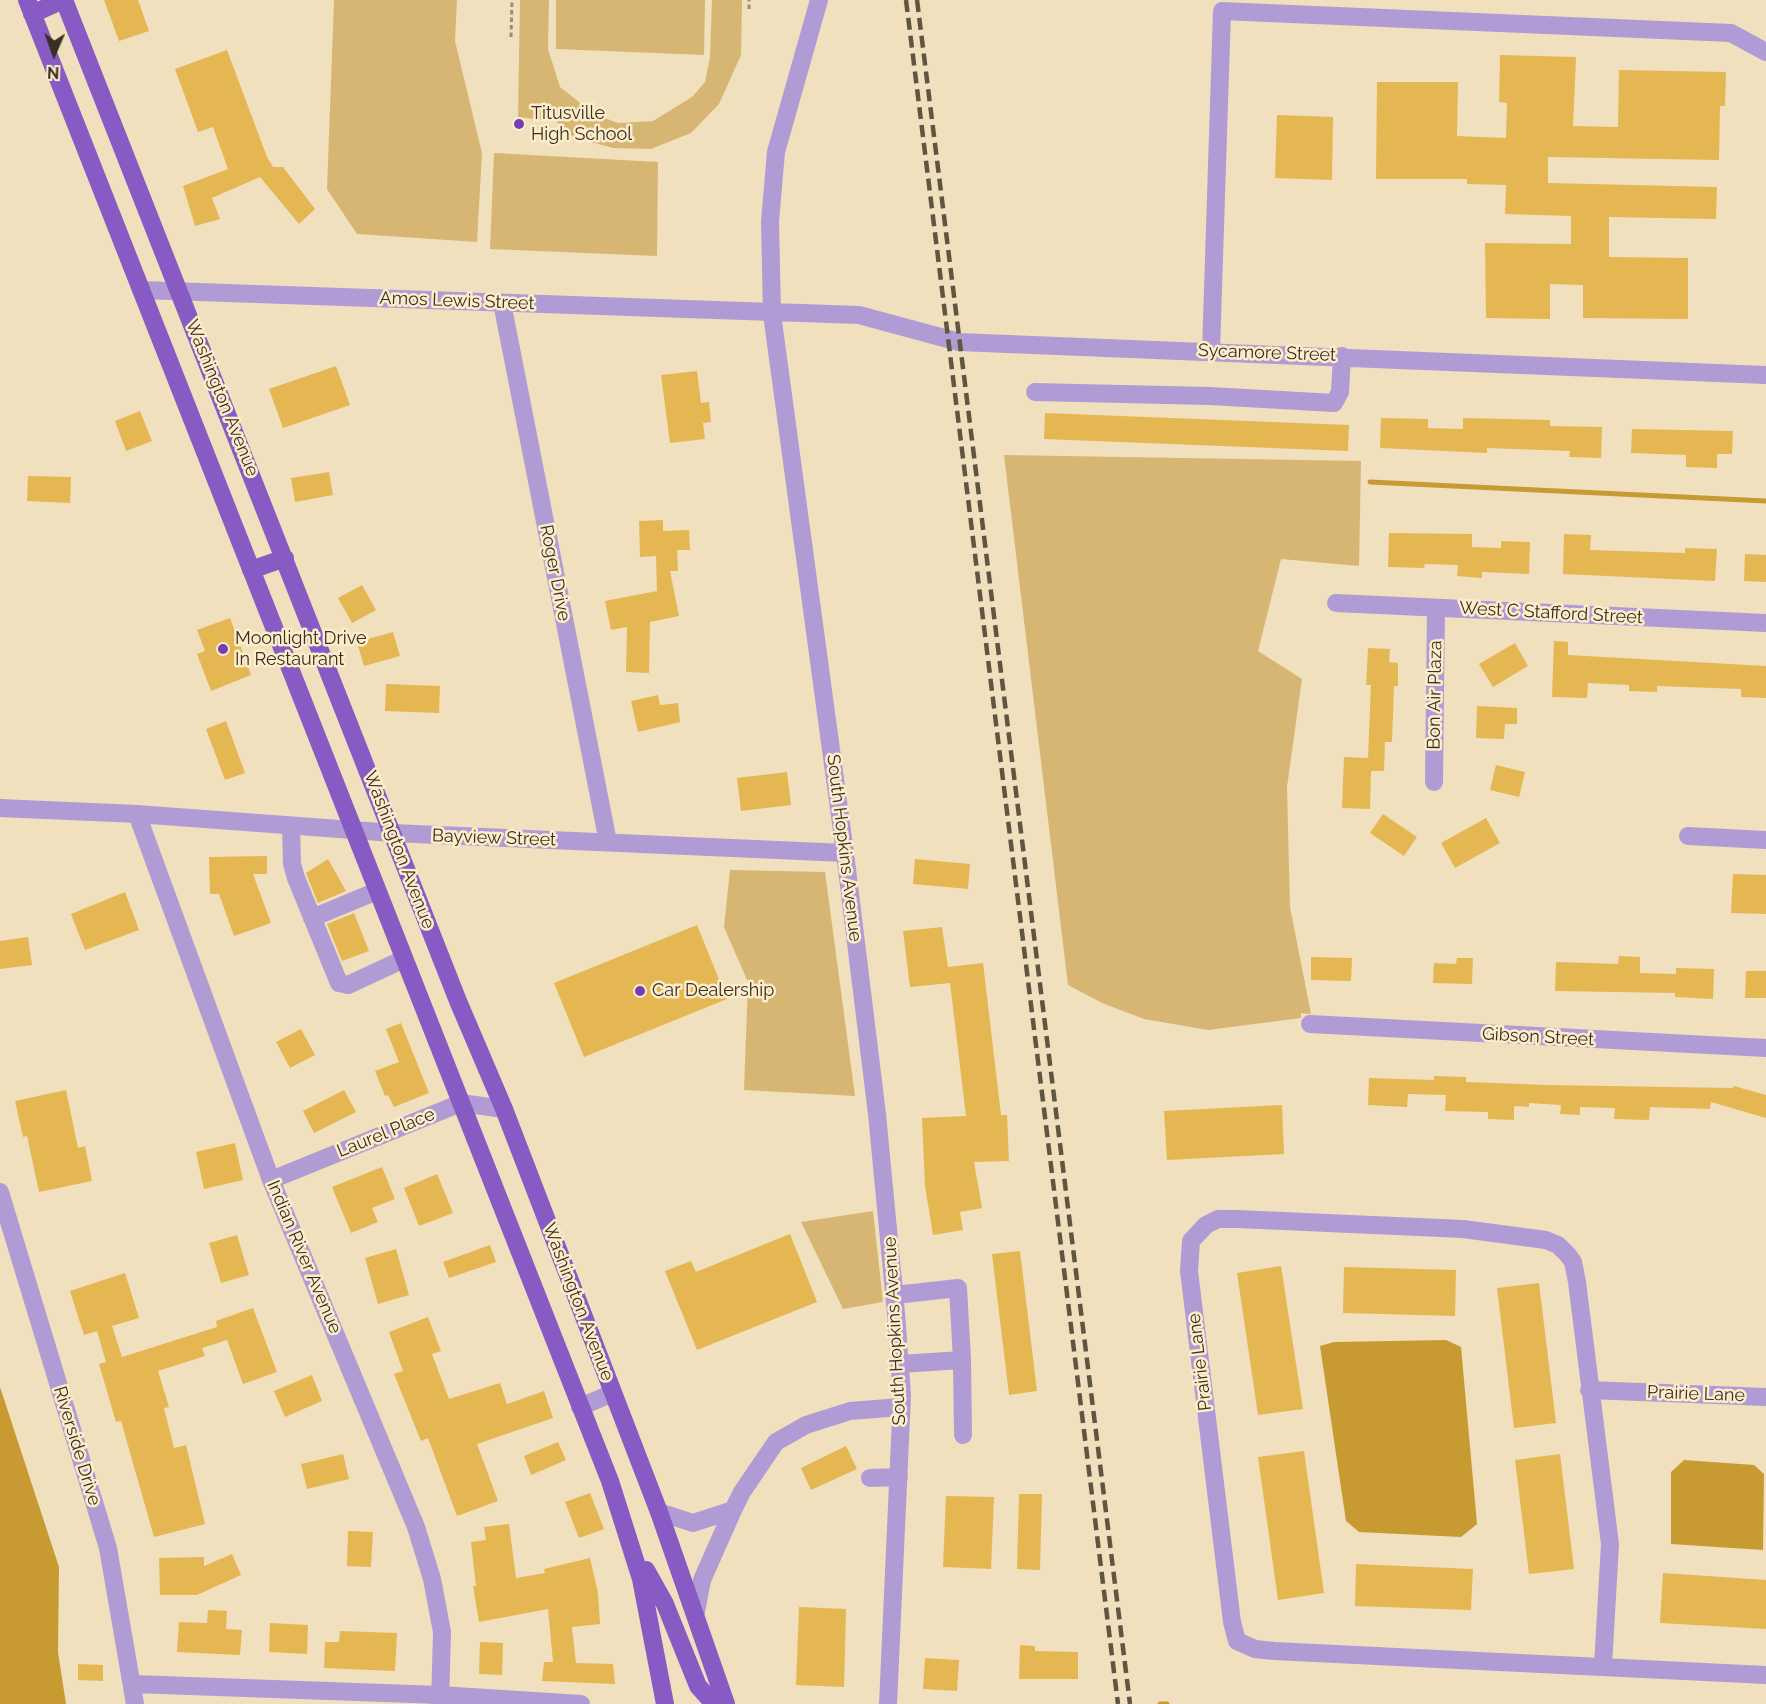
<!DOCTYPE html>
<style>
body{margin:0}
#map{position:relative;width:1766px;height:1704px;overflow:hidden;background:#f0e0be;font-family:Raleway,sans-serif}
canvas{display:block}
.north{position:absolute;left:24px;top:24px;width:60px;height:60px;-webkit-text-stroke:4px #fdedcb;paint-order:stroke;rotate:182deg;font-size:16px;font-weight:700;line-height:24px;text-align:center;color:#362f22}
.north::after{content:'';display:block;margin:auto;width:21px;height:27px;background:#362f22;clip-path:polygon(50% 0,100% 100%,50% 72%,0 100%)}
</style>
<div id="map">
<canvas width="1766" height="1704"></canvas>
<div class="north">N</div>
</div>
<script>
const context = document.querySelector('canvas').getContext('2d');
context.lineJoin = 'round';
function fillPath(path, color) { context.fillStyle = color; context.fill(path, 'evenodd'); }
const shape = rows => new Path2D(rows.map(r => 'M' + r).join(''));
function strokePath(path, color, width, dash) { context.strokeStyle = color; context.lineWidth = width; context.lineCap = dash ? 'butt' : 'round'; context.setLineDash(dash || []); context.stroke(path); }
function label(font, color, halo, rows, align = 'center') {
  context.font = font + ' Raleway,sans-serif'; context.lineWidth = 5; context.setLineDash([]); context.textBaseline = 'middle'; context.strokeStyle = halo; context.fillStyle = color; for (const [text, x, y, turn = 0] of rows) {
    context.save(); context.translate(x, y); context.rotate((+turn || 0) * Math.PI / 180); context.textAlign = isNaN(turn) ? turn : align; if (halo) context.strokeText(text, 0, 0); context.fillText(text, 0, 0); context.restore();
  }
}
const green = shape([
 [334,0,457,0,455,41,482,153,477,242,357,234,327,189],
 [520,0,549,0,548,49,560,87,594,114,618,123,653,121,692,97,705,82,710,57,712,0,742,0,741,55,719,104,691,133,651,149,613,148,573,137,546,112,542,120,518,117],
 [556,0,705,0,704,55,556,49],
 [494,153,658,162,657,256,490,249],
 [1004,455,1361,461,1359,566,1281,559,1258,651,1302,679,1287,787,1290,907,1311,1014,1301,1013,1301,1018,1208,1030,1144,1019,1102,1003,1068,985],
 [730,870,825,872,855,1096,744,1090,748,982,724,927],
 [873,1211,883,1302,843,1309,801,1222]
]);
const water = shape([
 [1446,1340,1461,1347,1477,1524,1461,1537,1359,1532,1346,1521,1320,1346,1334,1342],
 [0,1387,59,1567,58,1652,66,1704,0,1704],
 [1684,1460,1754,1465,1764,1474,1763,1550,1671,1544,1671,1472]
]);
const stream = shape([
 [1370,482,1766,501],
 [1160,1704,1167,1704]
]);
const building = shape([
 [104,0,138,0,149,31,119,41],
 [227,50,267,157,273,167,283,167,315,209,299,224,260,177,212,198,220,219,195,226,183,186,228,169,213,127,198,132,175,69],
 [1500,55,1576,57,1573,126,1618,127,1619,70,1726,72,1725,106,1720,106,1719,160,1548,157,1548,183,1717,187,1716,219,1609,217,1609,257,1688,258,1688,319,1583,318,1583,285,1550,284,1550,319,1486,318,1485,243,1571,244,1571,216,1505,214,1506,185,1467,184,1467,179,1376,179,1377,82,1458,82,1457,136,1506,138,1507,103,1499,102],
 [1277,115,1333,117,1332,180,1275,178],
 [336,366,350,405,283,428,269,389],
 [697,371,701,403,709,402,711,422,703,423,705,439,670,443,661,375],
 [140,411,152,441,126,451,115,421],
 [1045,413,1349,425,1348,451,1044,439],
 [1381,418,1428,419,1428,428,1463,429,1463,418,1550,420,1550,426,1602,427,1601,458,1569,457,1570,451,1487,448,1487,453,1380,448],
 [1632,429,1733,431,1732,454,1717,454,1717,468,1686,467,1686,455,1631,453],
 [329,472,333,495,295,502,291,478],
 [28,476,71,477,70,503,27,501],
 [663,520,663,531,689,530,690,550,677,550,678,571,670,571,679,616,650,622,649,673,626,672,627,627,611,630,605,601,657,591,656,556,640,557,639,521],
 [1389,533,1472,534,1472,547,1501,548,1501,541,1530,542,1529,574,1482,572,1482,578,1457,576,1458,565,1425,564,1424,568,1388,567],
 [1564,534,1591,535,1590,550,1685,553,1685,548,1717,549,1715,581,1563,574],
 [1745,554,1766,555,1766,582,1744,581],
 [362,585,376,610,352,623,338,598],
 [230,618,251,675,211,691,197,654,205,651,197,630],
 [393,632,400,656,364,666,357,642],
 [1554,641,1568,642,1568,655,1766,666,1766,698,1741,697,1741,689,1657,686,1657,692,1629,691,1629,685,1588,683,1587,698,1552,697],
 [1515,643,1528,666,1493,687,1479,664],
 [1368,648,1390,649,1389,662,1398,663,1398,686,1394,686,1392,742,1385,742,1384,771,1371,771,1370,809,1342,808,1344,757,1368,758,1371,685,1366,685],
 [386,684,440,686,439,713,385,711],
 [658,695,660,705,678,703,680,722,638,732,631,701],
 [1477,706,1517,708,1517,724,1505,724,1504,739,1476,738],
 [226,721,245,773,225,780,206,729],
 [1496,765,1525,772,1519,797,1490,790],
 [787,772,791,805,741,811,737,778],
 [1383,814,1417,837,1404,856,1370,833],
 [1486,818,1500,843,1455,868,1441,843],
 [267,856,267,874,253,874,271,923,234,936,219,894,210,894,209,857],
 [328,859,346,891,318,903,306,873],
 [915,859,970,864,968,889,913,884],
 [1733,874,1766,875,1766,914,1731,913],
 [125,892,139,930,85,950,71,914],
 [354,913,369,951,342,961,327,924],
 [697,925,727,999,584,1057,554,983],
 [942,927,948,967,983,963,1001,1115,1007,1115,1009,1161,974,1162,982,1208,960,1212,963,1230,933,1235,925,1186,922,1118,966,1116,950,983,910,987,903,931],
 [28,937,32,965,0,969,0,941],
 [1619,956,1640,957,1640,973,1676,974,1676,968,1714,969,1713,999,1675,997,1675,993,1555,991,1556,962,1618,964],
 [1311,957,1352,958,1351,981,1311,980],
 [1457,958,1473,958,1472,984,1433,983,1434,963,1456,964],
 [1746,971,1766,971,1766,998,1745,998],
 [401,1023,429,1093,394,1107,388,1095,385,1096,375,1071,399,1062,386,1029],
 [301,1029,315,1055,290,1068,276,1042],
 [1434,1076,1466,1077,1466,1082,1548,1085,1733,1088,1734,1086,1766,1095,1766,1118,1711,1102,1710,1109,1650,1107,1649,1120,1614,1119,1615,1108,1580,1107,1580,1115,1560,1114,1561,1105,1529,1103,1529,1107,1514,1106,1514,1120,1488,1119,1488,1112,1445,1111,1446,1095,1408,1094,1407,1107,1368,1105,1369,1078,1434,1080],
 [66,1090,78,1148,85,1146,92,1181,39,1192,27,1136,23,1137,15,1101],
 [344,1090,356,1112,314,1133,303,1111],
 [1282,1105,1284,1154,1167,1160,1164,1111],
 [235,1143,243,1180,204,1189,196,1152],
 [382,1167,395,1199,372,1208,378,1222,351,1233,332,1187],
 [437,1174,453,1213,419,1226,404,1188],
 [790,1234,817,1302,697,1350,665,1271,691,1261,696,1272],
 [237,1235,249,1275,221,1283,209,1243],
 [490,1245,496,1262,449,1278,443,1262],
 [396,1249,409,1295,378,1304,365,1258],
 [1020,1251,1037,1391,1009,1395,992,1254],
 [1281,1266,1303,1409,1258,1415,1237,1273],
 [1344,1267,1456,1270,1455,1316,1343,1313],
 [125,1273,139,1318,112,1326,122,1357,217,1327,216,1321,253,1308,277,1372,243,1384,227,1340,202,1348,205,1356,158,1371,169,1407,164,1408,174,1448,186,1445,205,1524,154,1537,121,1421,116,1422,99,1364,106,1362,97,1331,84,1335,70,1291],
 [1539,1283,1556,1423,1514,1428,1497,1288],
 [428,1317,441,1351,432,1354,449,1399,500,1383,507,1404,544,1391,553,1418,477,1444,498,1501,457,1516,428,1438,421,1441,394,1374,403,1371,389,1332],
 [312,1375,322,1401,285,1417,274,1391],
 [558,1442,566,1460,531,1475,524,1456],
 [846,1446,857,1469,811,1490,801,1468],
 [1304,1451,1324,1593,1278,1600,1258,1457],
 [343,1454,349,1479,307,1489,301,1464],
 [1560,1454,1574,1569,1529,1574,1515,1460],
 [590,1493,604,1529,579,1538,565,1502],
 [1019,1494,1042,1494,1040,1570,1017,1569],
 [946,1496,994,1497,991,1569,943,1567],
 [509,1524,516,1578,545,1573,544,1569,590,1558,598,1593,600,1624,572,1627,576,1663,613,1664,615,1684,542,1681,544,1662,553,1662,548,1609,479,1622,473,1586,476,1586,471,1542,486,1540,484,1527],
 [348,1531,373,1532,371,1567,347,1566],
 [232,1554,241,1575,197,1595,160,1595,159,1558,204,1557,204,1566],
 [1356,1564,1473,1569,1471,1610,1355,1606],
 [1663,1573,1766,1580,1766,1629,1660,1623],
 [799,1607,846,1609,844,1687,796,1685],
 [208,1610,227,1611,226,1629,242,1630,240,1655,177,1652,179,1622,207,1623],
 [270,1623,308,1625,307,1654,269,1652],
 [340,1631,397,1633,395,1671,324,1668,325,1642,339,1642],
 [480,1642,503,1643,502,1675,479,1674],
 [1020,1645,1035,1646,1035,1651,1078,1652,1078,1679,1019,1679],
 [925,1658,959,1660,957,1691,923,1689],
 [78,1664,103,1665,103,1681,78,1680]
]);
const path = shape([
 [749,9,749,0],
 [511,37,512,0]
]);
const minor = shape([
 [819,0,776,152,770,221,772,314,845,853,877,1114,896,1313,902,1396,888,1704],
 [141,290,859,315,959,342,1766,375],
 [502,303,608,842],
 [1211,351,1222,11,1731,33,1766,52],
 [1035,392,1210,396,1334,403,1340,392,1342,356],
 [1336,603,1766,623],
 [1434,782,1436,608],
 [0,808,137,814,393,833,845,853],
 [137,814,271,1180,416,1527,432,1579,442,1632,440,1704],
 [291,826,292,864,296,878,339,983,348,985,404,959],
 [1688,836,1766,840],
 [312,918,377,891],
 [1310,1024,1766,1048],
 [271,1180,461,1103,504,1109],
 [0,1192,108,1548,135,1704],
 [895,1295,958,1288,962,1360,900,1364],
 [962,1360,963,1435],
 [1589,1390,1766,1397],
 [580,1407,613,1393],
 [870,1478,899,1477],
 [659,1512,693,1523,733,1510],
 [696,1612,702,1580,733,1510,742,1492,776,1442,806,1425,850,1411,901,1407],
 [1603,1666,1610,1544,1577,1282,1573,1262,1568,1255,1558,1245,1546,1240,1463,1229,1237,1219,1218,1219,1206,1225,1191,1241,1189,1271,1232,1622,1237,1641,1255,1649,1274,1651,1766,1675],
 [134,1684,440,1695,581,1704]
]);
const major = shape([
 [27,0,610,1481,641,1579,665,1704],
 [64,0,458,1001,504,1109,659,1512,726,1704],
 [32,14,63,0],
 [251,570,285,558],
 [646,1570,665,1604,698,1686,714,1704]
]);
const rail = shape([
 [906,0,1118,1704],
 [917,0,1130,1704]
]);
const markers = [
 [519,124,6,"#743db3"],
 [223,649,6,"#743db3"],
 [640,991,6,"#743db3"]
];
const poiNames = [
 ["Titusville",531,114],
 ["High School",531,135],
 ["Moonlight Drive",235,639],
 ["In Restaurant",235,660],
 ["Car Dealership",652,991]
];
const streetNames = [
 ["Amos Lewis Street",457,301,2],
 ["Sycamore Street",1267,353,2],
 ["Washington Avenue",222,398,68],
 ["Roger Drive",555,573,79],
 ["West C Stafford Street",1551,613,3],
 ["Bon Air Plaza",1435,695,-89],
 ["Bayview Street",494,838,2],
 ["South Hopkins Avenue",844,848,83],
 ["Washington Avenue",399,850,69],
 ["Gibson Street",1538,1037,3],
 ["Laurel Place",386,1133,-22],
 ["Indian River Avenue",304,1257,67],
 ["Washington Avenue",578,1302,69],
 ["South Hopkins Avenue",895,1331,-93],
 ["Prairie Lane",1200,1362,-97],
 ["Prairie Lane",1696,1394,2],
 ["Riverside Drive",77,1446,73]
];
fillPath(green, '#d7b673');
fillPath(water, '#c79a32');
strokePath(stream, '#c79a32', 5);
fillPath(building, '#e5b753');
strokePath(path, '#9a8e75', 3, [4.5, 3]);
strokePath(minor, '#b09bd4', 18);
strokePath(major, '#885ac4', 18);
strokePath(rail, '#5e5543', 4.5, [12, 6]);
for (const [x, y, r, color] of markers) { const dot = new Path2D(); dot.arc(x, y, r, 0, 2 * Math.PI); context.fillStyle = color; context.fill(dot); strokePath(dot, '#fdedcb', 2); }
label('18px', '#362f22', '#fdedcb', poiNames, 'left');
label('18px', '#362f22', '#fdedcb', streetNames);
</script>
